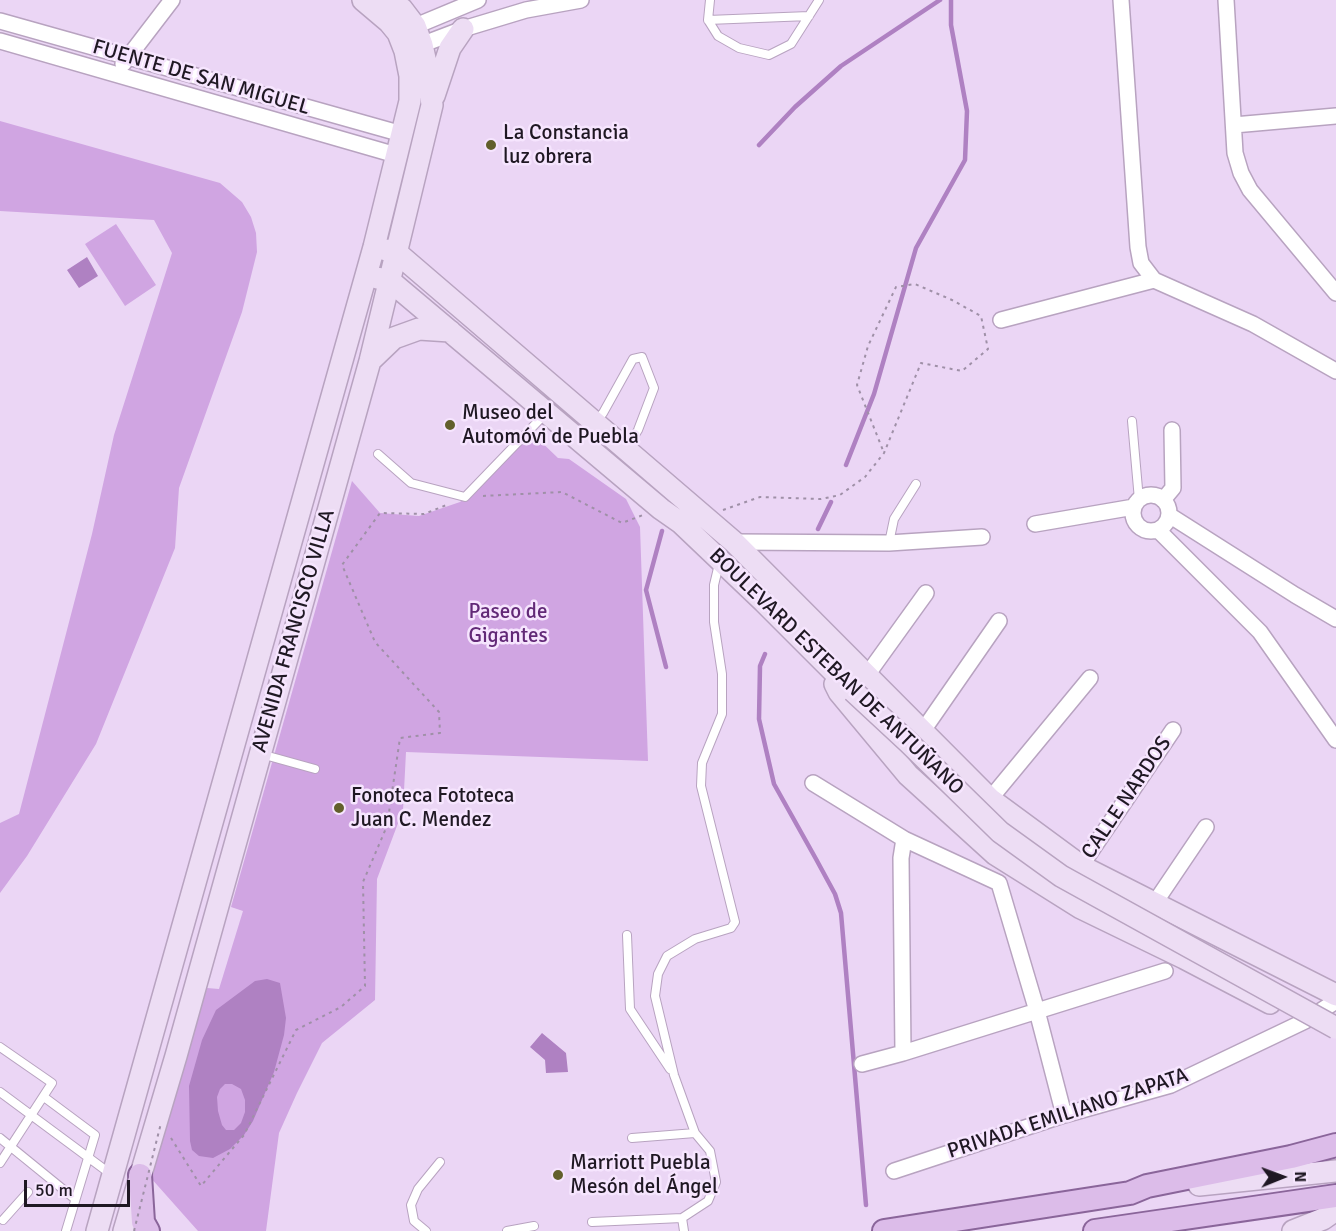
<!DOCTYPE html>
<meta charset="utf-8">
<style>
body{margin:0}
#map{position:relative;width:1336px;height:1231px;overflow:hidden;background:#ebd6f5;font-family:Signika,sans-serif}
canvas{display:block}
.north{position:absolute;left:1252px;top:1147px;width:60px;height:60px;-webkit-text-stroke:4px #f6e5fe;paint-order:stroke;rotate:89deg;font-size:16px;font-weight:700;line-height:24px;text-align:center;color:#1f1823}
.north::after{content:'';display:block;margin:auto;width:21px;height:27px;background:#1f1823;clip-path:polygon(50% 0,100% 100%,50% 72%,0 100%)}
.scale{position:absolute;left:24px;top:1180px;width:106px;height:27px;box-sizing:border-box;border:3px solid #1f1823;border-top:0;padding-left:8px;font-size:18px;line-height:21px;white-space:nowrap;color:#1f1823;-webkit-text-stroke:4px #f6e5fe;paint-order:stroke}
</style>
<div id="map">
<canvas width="1336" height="1231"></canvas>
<div class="north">N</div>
<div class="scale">50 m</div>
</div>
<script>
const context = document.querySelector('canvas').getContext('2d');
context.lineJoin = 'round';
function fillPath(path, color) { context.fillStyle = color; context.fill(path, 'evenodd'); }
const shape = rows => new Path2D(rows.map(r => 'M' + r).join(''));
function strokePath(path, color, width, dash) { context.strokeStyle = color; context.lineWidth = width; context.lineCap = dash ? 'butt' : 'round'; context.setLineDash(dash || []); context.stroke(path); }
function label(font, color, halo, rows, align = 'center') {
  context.font = font + ' Signika,sans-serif'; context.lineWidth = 5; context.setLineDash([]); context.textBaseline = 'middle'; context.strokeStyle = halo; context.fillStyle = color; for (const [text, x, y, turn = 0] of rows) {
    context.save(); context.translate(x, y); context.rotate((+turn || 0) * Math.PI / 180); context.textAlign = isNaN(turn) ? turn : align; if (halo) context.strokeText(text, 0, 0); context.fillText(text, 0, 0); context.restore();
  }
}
const green = shape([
 [0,121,220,183,242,202,251,217,256,233,257,252,242,312,179,488,175,548,96,744,27,856,0,893,0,823,19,814,92,534,114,435,172,253,154,220,0,211],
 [116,224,156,285,125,306,85,244],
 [533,434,558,458,569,459,626,499,640,527,648,761,406,752,403,810,377,879,375,1000,322,1043,297,1093,279,1133,266,1231,198,1231,150,1177,207,988,219,989,243,911,231,907,352,481,380,513,419,516,460,502]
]);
const water = shape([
 [87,257,98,276,79,288,67,270],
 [267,979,280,983,286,1018,284,1035,274,1072,253,1121,244,1135,230,1149,213,1158,199,1156,192,1150,190,1141,189,1086,202,1040,216,1010,255,981],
 [225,1084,232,1084,241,1089,245,1100,245,1112,241,1123,234,1130,226,1130,222,1125,218,1111,217,1097,220,1089],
 [542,1033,566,1053,568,1072,546,1073,545,1060,530,1047]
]);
const stream = shape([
 [759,145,795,107,841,66,940,0],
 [846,465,874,394,916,248,965,160,967,111,951,25,951,0],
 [818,529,831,502],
 [662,531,646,590,666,667],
 [765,654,760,666,759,719,774,784,816,859,835,894,841,913,866,1205]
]);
const path = shape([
 [483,496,562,492,622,523,643,515],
 [723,510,760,497,821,499,840,495,865,477,884,453,921,363,962,371,988,349,981,316,952,300,915,284,896,287,868,346,857,385,884,453],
 [171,1138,201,1186,244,1135,296,1030,341,1007,365,986,363,882,387,826,400,738,440,733,439,712,375,642,342,565,380,513,424,514,449,504]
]);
const lane = shape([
 [710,0,708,20,718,36,739,48,769,55,791,44,819,0],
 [708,20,809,16],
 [596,421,603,413,633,359,642,357,654,388,638,430,627,448],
 [1132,421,1139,500],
 [378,454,411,483,465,497,545,414],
 [889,543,894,519,916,484],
 [261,754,315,769],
 [627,935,630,1009,670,1069],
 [0,1047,52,1083,0,1163],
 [0,1092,112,1175],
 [44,1097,95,1135,66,1231],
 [695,1133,674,1075,655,996,658,974,667,956,695,939,731,928,735,922,701,786,702,763,722,714,722,674,714,622,714,585,719,564],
 [0,1138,75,1199],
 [682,1218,684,1231],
 [3,1220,28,1192],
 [592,1222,682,1218,708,1201,716,1182,710,1151,695,1133,632,1138],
 [426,1231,414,1221,411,1205,418,1189,440,1162],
 [507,1231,534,1226]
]);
const street = shape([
 [1121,0,1138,247,1141,263,1154,280],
 [1226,0,1235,153,1241,173,1250,190,1336,293],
 [0,21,402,134],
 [406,30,478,0],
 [0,41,396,155],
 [413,48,463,29,526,10,581,0],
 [123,64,172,0],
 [1234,125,1336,116],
 [1001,320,1154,280,1253,324,1336,371],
 '1133 513a18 18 0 1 1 36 0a18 18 0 1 1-36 0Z',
 [1163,500,1173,488,1172,430],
 [1169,515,1295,595,1336,619],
 [1035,524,1134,507],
 [1158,530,1260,632,1336,740],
 [734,542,889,543,982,537],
 [867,675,926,593],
 [922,732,999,621],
 [813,783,904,839],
 [990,799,1090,678],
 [1081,866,1173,730],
 [1154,904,1206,827],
 [903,1053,901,858,904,839,999,883,1037,1011,1064,1115],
 [862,1064,903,1053,1165,971],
 [894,1171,1064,1115,1171,1085,1305,1021,1336,1001]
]);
const secondary = shape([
 [434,96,450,48,463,29],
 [386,250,396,252,734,542,990,799,1081,866,1336,995],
 [377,278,389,280,661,509,681,523,764,602,853,691],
 [370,361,394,338,419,329,450,331],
 [835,684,839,692,908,775,995,854,1081,908,1184,958,1270,1003],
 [1199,1185,1336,1171],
 [97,1231,374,247,410,101,410,76,405,51,398,33,389,22,363,0],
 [124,1231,176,1056,370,361,432,105,428,72,422,45,415,26,402,9,389,0],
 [1293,1231,1323,1219,1336,1210]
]);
const primary = shape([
 [140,1175,143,1222,148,1231],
 [884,1231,1130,1193,1147,1186,1291,1157,1336,1145],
 [1095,1231,1336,1196]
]);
const pathBridge = shape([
 [134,1231,161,1123]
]);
const secondaryBridge = shape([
 [853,691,908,742,1000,832,1061,876,1336,1028]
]);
const markers = [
 [491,145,6,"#625f2b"],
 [450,425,6,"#625f2b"],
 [339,808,6,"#625f2b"],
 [558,1175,6,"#625f2b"]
];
const streetNames = [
 ["FUENTE DE SAN MIGUEL",201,78,16],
 ["AVENIDA FRANCISCO VILLA",294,631,-74],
 ["BOULEVARD ESTEBAN DE ANTUÑANO",836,672,44],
 ["CALLE NARDOS",1127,798,-56],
 ["PRIVADA EMILIANO ZAPATA",1068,1114,-18]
];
const poiNames = [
 ["La Constancia",503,133],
 ["luz obrera",503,157],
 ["Museo del",462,413],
 ["Automóvi de Puebla",462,437],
 ["Fonoteca Fototeca",351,796],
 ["Juan C. Mendez",351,820],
 ["Marriott Puebla",570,1163],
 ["Mesón del Ángel",570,1187]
];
const parkNames = [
 ["Paseo de",508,612],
 ["Gigantes",508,636]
];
fillPath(green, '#d0a5e2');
fillPath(water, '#af81c2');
strokePath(stream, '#af81c2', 4.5);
strokePath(lane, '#b8a3c0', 10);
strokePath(street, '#b8a3c0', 18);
strokePath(secondary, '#b8a3c0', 24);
strokePath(primary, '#8a659a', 26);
strokePath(path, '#9f90a7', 2, [3, 4.5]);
strokePath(lane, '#fff', 8);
strokePath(street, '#fff', 15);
strokePath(secondary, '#edddf4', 21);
strokePath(primary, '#dcbce9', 22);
strokePath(secondaryBridge, '#b8a3c0', 24, []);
strokePath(pathBridge, '#9f90a7', 2, [3, 4.5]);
strokePath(secondaryBridge, '#edddf4', 21);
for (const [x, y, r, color] of markers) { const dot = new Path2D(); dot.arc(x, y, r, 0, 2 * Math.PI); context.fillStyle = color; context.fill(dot); strokePath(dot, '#f6e5fe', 2); }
label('21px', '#1f1823', '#f6e5fe', streetNames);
label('21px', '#1f1823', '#f6e5fe', poiNames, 'left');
label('21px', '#622977', '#f6e5fe', parkNames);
</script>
